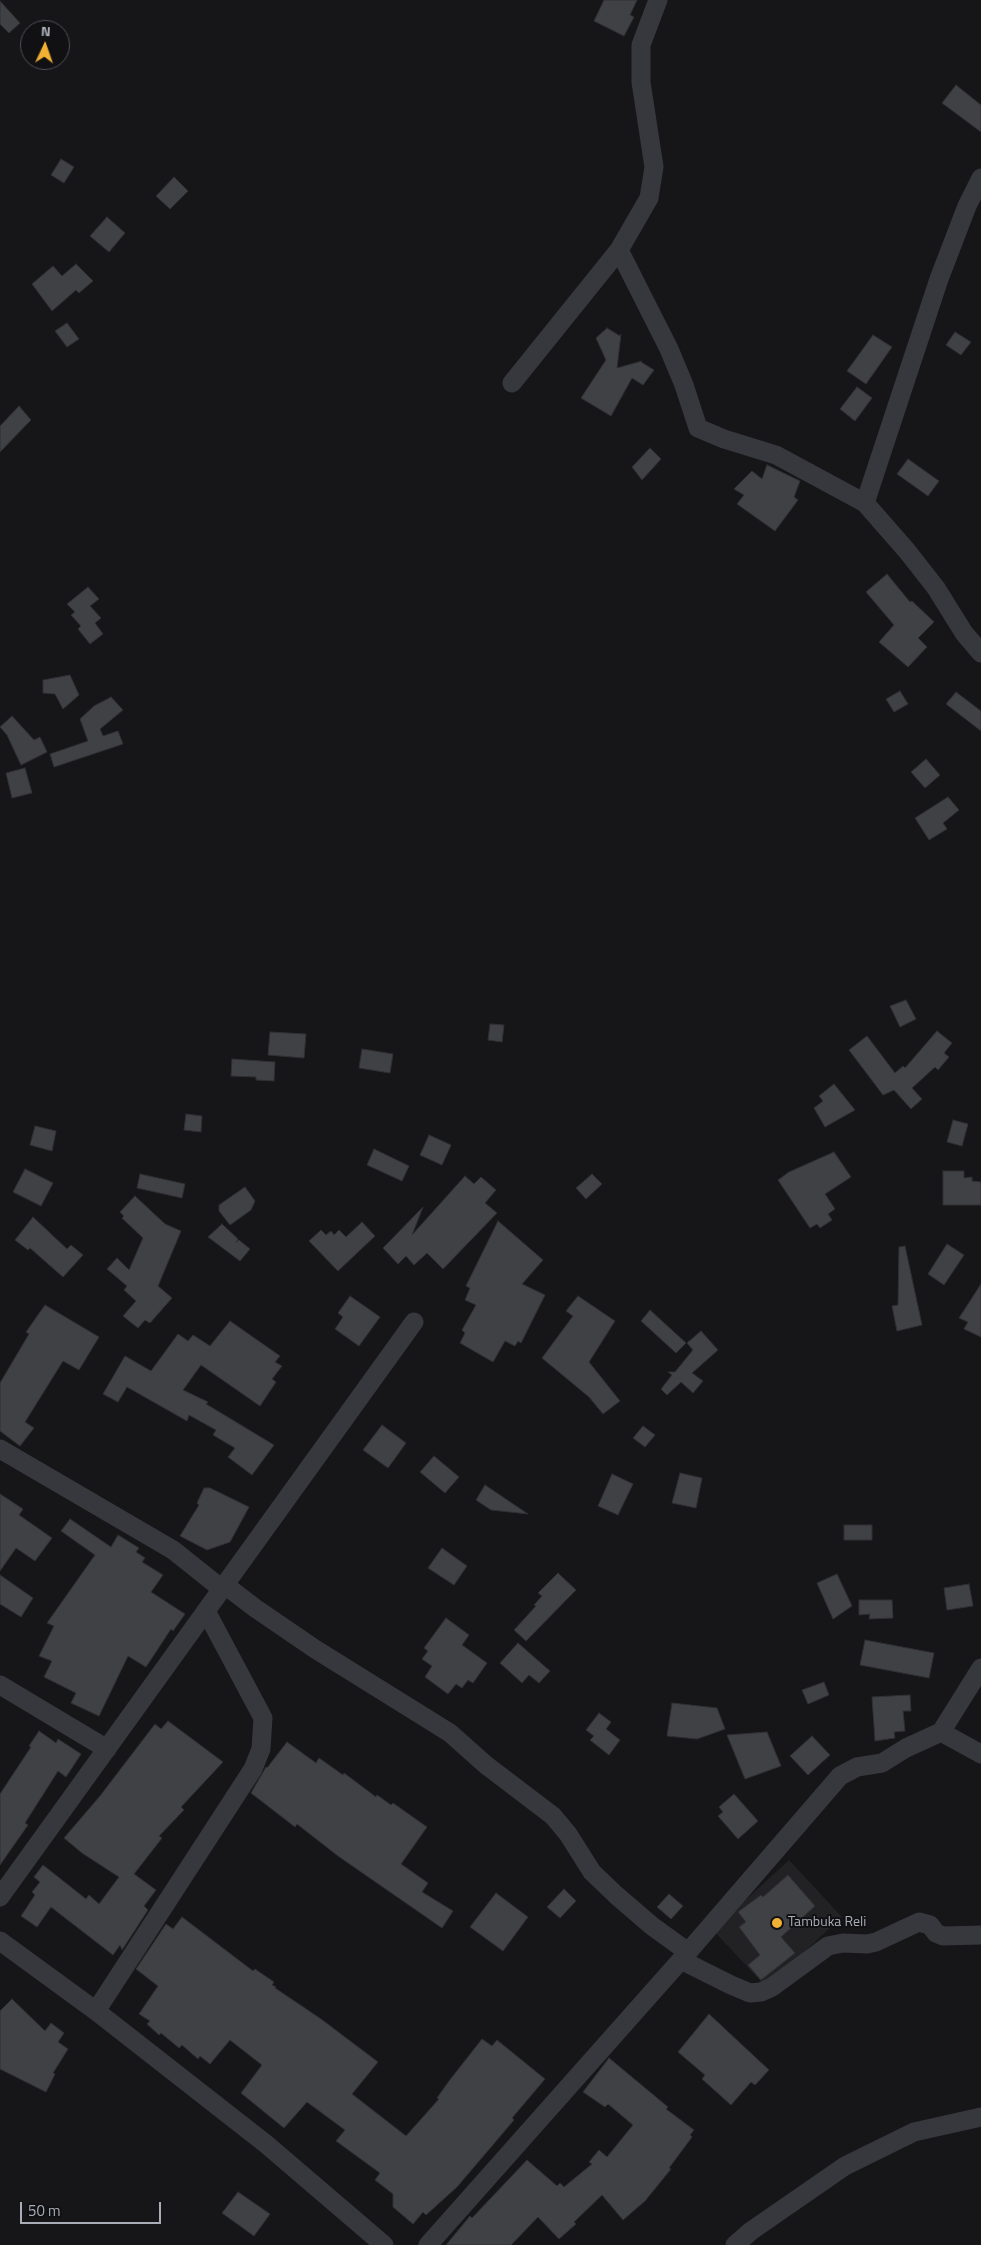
<!DOCTYPE html>
<style>
body{margin:0}
#map{position:relative;width:981px;height:2245px;overflow:hidden;background:#161618;font-family:"Titillium Web",sans-serif}
canvas{display:block}
.north{position:absolute;left:20px;top:20px;width:50px;height:50px;box-sizing:border-box;background:#111113;border:1px solid #4d4f55;border-radius:50%;rotate:3deg;font-size:14px;font-weight:700;line-height:20px;text-align:center;color:#a8adb8}
.north::after{content:'';display:block;margin:auto;width:18px;height:22px;background:#f2b134;clip-path:polygon(50% 0,100% 100%,50% 72%,0 100%)}
.scale{position:absolute;left:20px;top:2202px;width:141px;height:22px;box-sizing:border-box;border:2px solid #a8adb8;border-top:0;padding-left:6px;font-size:15px;line-height:18px;white-space:nowrap;color:#a8adb8;-webkit-text-stroke:4px #111113;paint-order:stroke}
</style>
<div id="map">
<canvas width="981" height="2245"></canvas>
<div class="north">N</div>
<div class="scale">50 m</div>
</div>
<script>
const context = document.querySelector('canvas').getContext('2d');
context.lineJoin = 'round';
function fillPath(path, color) { context.fillStyle = color; context.fill(path, 'evenodd'); }
const shape = rows => new Path2D(rows.map(r => 'M' + r).join(''));
function strokePath(path, color, width, dash) { context.strokeStyle = color; context.lineWidth = width; context.lineCap = dash ? 'butt' : 'round'; context.setLineDash(dash || []); context.stroke(path); }
function label(font, color, halo, rows, align = 'center') {
  context.font = font + ' "Titillium Web",sans-serif'; context.lineWidth = 4; context.setLineDash([]); context.textBaseline = 'middle'; context.strokeStyle = halo; context.fillStyle = color; for (const [text, x, y, turn = 0] of rows) {
    context.save(); context.translate(x, y); context.rotate((+turn || 0) * Math.PI / 180); context.textAlign = isNaN(turn) ? turn : align; if (halo) context.strokeText(text, 0, 0); context.fillText(text, 0, 0); context.restore();
  }
}
const built = shape([
 [789,1860,842,1917,766,1987,713,1930]
]);
const building = shape([
 [604,0,637,0,630,15,634,17,624,36,594,21,604,0],
 [0,1,20,23,9,33,0,24,0,1],
 [956,85,981,105,981,132,942,103,956,85],
 [61,159,74,167,64,183,51,175,61,159],
 [174,177,188,191,170,209,156,196,174,177],
 [107,217,125,233,109,252,90,236,107,217],
 [76,264,93,281,79,293,76,290,52,311,32,284,53,266,62,276,76,264],
 [67,323,79,339,67,347,55,331,67,323],
 [607,328,620,336,621,334,617,368,642,361,641,362,654,370,643,385,632,378,611,416,581,398,606,360,596,338,607,328],
 [955,332,971,342,961,355,946,345,955,332],
 [873,335,892,347,866,384,847,371,873,335],
 [857,387,872,398,855,421,840,409,857,387],
 [19,406,31,420,0,452,0,426,19,406],
 [650,448,661,459,642,480,632,467,650,448],
 [908,459,939,481,928,496,897,474,908,459],
 [767,465,800,481,794,497,798,500,775,531,737,504,744,495,734,489,752,471,762,479,767,465],
 [887,574,910,602,912,601,934,622,918,638,927,647,908,667,879,642,894,625,866,592,887,574],
 [88,587,99,599,90,606,101,618,95,623,103,634,90,644,78,629,81,626,71,615,75,612,67,604,88,587],
 [70,675,79,695,63,709,55,694,43,693,43,680,70,675],
 [900,691,908,704,894,712,886,699,900,691],
 [956,692,981,711,981,731,946,704,956,692],
 [111,697,123,710,100,729,103,736,118,731,123,744,54,767,50,754,88,741,80,719,94,706,111,697],
 [12,716,34,740,40,737,47,752,21,765,7,735,0,727,12,716],
 [926,759,940,775,925,788,911,772,926,759],
 [25,768,32,793,12,798,6,773,25,768],
 [948,797,959,810,943,823,947,829,929,840,915,818,948,797],
 [906,1000,916,1019,900,1027,890,1006,906,1000],
 [490,1024,504,1025,502,1042,488,1040,490,1024],
 [937,1031,952,1043,944,1053,949,1057,938,1070,935,1067,912,1088,922,1099,911,1109,894,1090,883,1095,849,1050,867,1036,895,1073,903,1066,905,1068,937,1031],
 [270,1032,306,1034,304,1058,268,1055,270,1032],
 [362,1049,393,1054,390,1073,359,1068,362,1049],
 [232,1059,275,1062,274,1081,256,1080,256,1077,231,1076,232,1059],
 [834,1084,855,1110,825,1127,814,1108,823,1101,819,1096,834,1084],
 [186,1114,202,1116,201,1132,184,1130,186,1114],
 [953,1120,968,1124,962,1146,947,1142,953,1120],
 [35,1126,56,1131,52,1151,30,1145,35,1126],
 [429,1135,451,1145,442,1165,420,1155,429,1135],
 [374,1149,409,1166,402,1181,367,1165,374,1149],
 [834,1152,851,1177,825,1194,835,1209,828,1214,832,1220,820,1228,817,1224,810,1228,778,1180,789,1172,834,1152],
 [25,1169,53,1183,41,1206,13,1192,25,1169],
 [943,1171,964,1171,964,1178,972,1177,972,1181,981,1182,981,1205,943,1205,943,1171],
 [140,1174,185,1184,182,1198,137,1188,140,1174],
 [592,1174,602,1184,586,1199,576,1188,592,1174],
 [465,1176,474,1184,481,1177,496,1190,485,1203,497,1213,443,1269,427,1253,414,1265,406,1256,398,1264,383,1248,423,1207,412,1235,465,1176],
 [245,1187,255,1201,251,1210,230,1225,219,1211,219,1205,245,1187],
 [135,1196,165,1224,181,1231,158,1286,172,1298,150,1323,145,1320,138,1328,123,1316,136,1301,124,1290,127,1286,107,1269,117,1258,129,1270,143,1238,122,1218,124,1216,120,1212,135,1196],
 [33,1217,67,1249,71,1245,83,1255,63,1277,30,1248,28,1250,15,1240,33,1217],
 [498,1221,543,1260,522,1284,545,1295,521,1343,518,1341,515,1346,505,1341,493,1362,460,1343,465,1333,462,1330,476,1305,465,1300,470,1288,466,1286,498,1221],
 [362,1222,375,1236,338,1271,309,1241,321,1230,326,1235,331,1231,334,1235,339,1230,346,1237,362,1222],
 [222,1224,238,1239,236,1243,239,1240,250,1249,240,1261,208,1237,222,1224],
 [947,1244,964,1255,944,1285,928,1274,947,1244],
 [905,1246,922,1325,897,1331,892,1306,898,1305,899,1247,905,1246],
 [981,1284,981,1337,964,1329,968,1322,959,1318,981,1284],
 [350,1296,380,1317,359,1346,335,1329,343,1317,338,1313,350,1296],
 [578,1296,615,1321,589,1362,620,1401,603,1414,589,1397,542,1358,573,1316,566,1311,578,1296],
 [45,1305,99,1337,79,1370,63,1361,25,1422,34,1428,20,1446,0,1431,0,1383,29,1334,26,1332,45,1305],
 [650,1310,686,1343,676,1353,641,1321,650,1310],
 [230,1321,280,1356,275,1362,282,1366,272,1379,276,1382,260,1406,201,1365,183,1390,208,1402,206,1404,274,1445,252,1475,228,1457,235,1448,213,1435,216,1430,189,1415,187,1421,127,1387,118,1402,103,1394,125,1356,151,1371,178,1334,188,1341,193,1335,210,1346,230,1321],
 [701,1331,718,1350,692,1373,703,1381,693,1393,681,1382,667,1395,661,1389,672,1375,668,1372,675,1372,693,1350,687,1343,701,1331],
 [382,1425,406,1443,388,1468,363,1450,382,1425],
 [643,1426,655,1435,645,1447,633,1438,643,1426],
 [434,1456,459,1477,445,1493,420,1472,434,1456],
 [680,1473,702,1478,696,1508,672,1503,680,1473],
 [612,1474,633,1484,618,1515,598,1506,612,1474],
 [485,1485,528,1514,491,1510,476,1500,485,1485],
 [204,1488,210,1488,249,1507,230,1542,207,1550,180,1536,199,1505,197,1503,204,1488],
 [0,1494,23,1509,19,1515,52,1538,35,1561,16,1548,0,1571,0,1494],
 [70,1519,111,1547,118,1535,139,1548,136,1552,145,1558,142,1562,163,1575,151,1592,185,1614,173,1631,171,1629,146,1667,128,1656,99,1716,71,1703,76,1693,44,1677,52,1661,39,1656,54,1626,47,1623,95,1555,61,1531,70,1519],
 [844,1525,872,1525,872,1540,844,1540,844,1525],
 [442,1548,467,1566,454,1585,428,1568,442,1548],
 [558,1573,576,1590,526,1641,514,1630,536,1606,534,1605,542,1596,538,1593,558,1573],
 [837,1574,852,1606,833,1619,817,1583,837,1574],
 [0,1575,33,1598,21,1617,0,1604,0,1575],
 [969,1584,973,1606,947,1610,944,1588,969,1584],
 [859,1600,892,1600,893,1618,869,1619,870,1614,859,1615,859,1600],
 [446,1618,469,1635,462,1645,487,1663,473,1683,468,1680,462,1688,456,1684,448,1694,425,1677,432,1666,422,1659,428,1651,424,1648,446,1618],
 [865,1640,934,1653,929,1678,860,1665,865,1640],
 [518,1643,550,1671,539,1683,529,1675,522,1683,500,1663,518,1643],
 [824,1682,829,1695,808,1704,802,1690,824,1682],
 [910,1695,911,1711,903,1711,905,1731,894,1732,895,1738,875,1741,872,1697,910,1695],
 [672,1703,717,1708,725,1729,697,1739,667,1736,672,1703],
 [599,1713,611,1722,606,1729,620,1740,609,1755,590,1740,594,1736,586,1730,599,1713],
 [168,1721,223,1762,181,1807,184,1810,159,1836,162,1838,134,1874,156,1890,144,1906,148,1910,122,1950,120,1945,113,1955,51,1907,37,1927,21,1916,35,1895,32,1892,40,1882,34,1877,43,1865,86,1899,89,1895,99,1904,119,1877,82,1853,64,1838,100,1796,155,1724,161,1729,168,1721],
 [39,1731,56,1743,58,1739,81,1754,66,1777,58,1771,25,1823,28,1825,0,1865,0,1794,31,1747,29,1746,39,1731],
 [767,1732,781,1766,745,1779,727,1735,767,1732],
 [812,1736,830,1755,808,1775,790,1756,812,1736],
 [287,1742,316,1763,319,1758,343,1775,344,1773,376,1797,377,1795,391,1805,393,1803,427,1827,401,1864,428,1883,422,1892,453,1911,442,1928,338,1856,297,1824,295,1827,251,1793,266,1767,267,1768,287,1742],
 [734,1794,758,1821,738,1839,718,1816,723,1812,719,1807,734,1794],
 [788,1875,815,1906,781,1937,795,1953,761,1980,748,1965,760,1955,739,1927,746,1922,738,1912,761,1895,763,1897,788,1875],
 [564,1889,576,1901,560,1918,547,1907,564,1889],
 [496,1893,528,1917,503,1951,470,1927,496,1893],
 [669,1894,683,1906,671,1919,657,1907,669,1894],
 [182,1917,253,1971,255,1969,274,1982,272,1985,276,1987,275,1988,321,2019,378,2062,352,2094,406,2136,439,2099,437,2098,449,2081,482,2039,492,2046,497,2040,545,2079,512,2118,514,2120,457,2187,426,2215,423,2212,413,2224,393,2207,393,2194,375,2180,380,2173,336,2141,345,2130,307,2102,284,2128,241,2093,262,2065,230,2040,210,2064,200,2056,198,2059,182,2045,179,2048,161,2033,159,2035,147,2024,150,2021,139,2014,158,1986,136,1969,166,1924,173,1929,182,1917],
 [12,1999,45,2031,51,2023,64,2033,58,2042,68,2049,53,2073,55,2074,46,2092,0,2069,0,2011,12,1999],
 [709,2014,769,2070,755,2085,751,2082,731,2105,702,2079,705,2075,678,2052,709,2014],
 [609,2058,668,2107,666,2109,694,2130,690,2135,692,2137,669,2168,671,2169,645,2201,623,2220,602,2195,574,2222,576,2224,559,2239,538,2217,511,2245,446,2245,470,2216,472,2218,527,2160,557,2186,560,2183,564,2187,592,2164,589,2162,599,2150,607,2157,633,2125,608,2104,605,2107,583,2092,609,2058],
 [238,2192,270,2214,254,2236,222,2213,238,2192]
]);
const minor = shape([
 [619,250,669,349,684,385,698,428,724,439,776,455,865,503,907,551,936,588,964,633,981,653],
 [512,383,619,250,649,198,654,167,641,82,641,45,658,0],
 [865,503,939,279,967,206,981,178],
 [0,1449,173,1550,222,1589],
 [225,1585,255,1608,315,1649,450,1733,486,1765,553,1816,568,1834,592,1872,616,1895,652,1926,688,1952],
 [0,1685,107,1749],
 [941,1732,981,1754],
 [0,1897,414,1322],
 [0,1941,96,2011,266,2144,384,2245],
 [681,1960,731,1985,750,1993,761,1992,772,1987,828,1946,843,1943,867,1944,876,1942,919,1922,930,1925,936,1933,943,1936,981,1935],
 [96,2011,253,1769,261,1749,263,1718,206,1611],
 [428,2245,688,1952,840,1776,857,1767,882,1763,906,1748,941,1732,981,1668],
 [735,2245,751,2231,845,2166,914,2132,981,2117]
]);
const markers = [
 [777,1923,6,"#f2b134"]
];
const poiNames = [
 ["Tambuka Reli",788,1923]
];
fillPath(built, '#222225');
fillPath(building, '#404145');
strokePath(building, '#303034', 1);
strokePath(minor, '#37383d', 19);
for (const [x, y, r, color] of markers) { const dot = new Path2D(); dot.arc(x, y, r, 0, 2 * Math.PI); context.fillStyle = color; context.fill(dot); strokePath(dot, '#111113', 2); }
label('14px', '#a8adb8', '#111113', poiNames, 'left');
</script>
